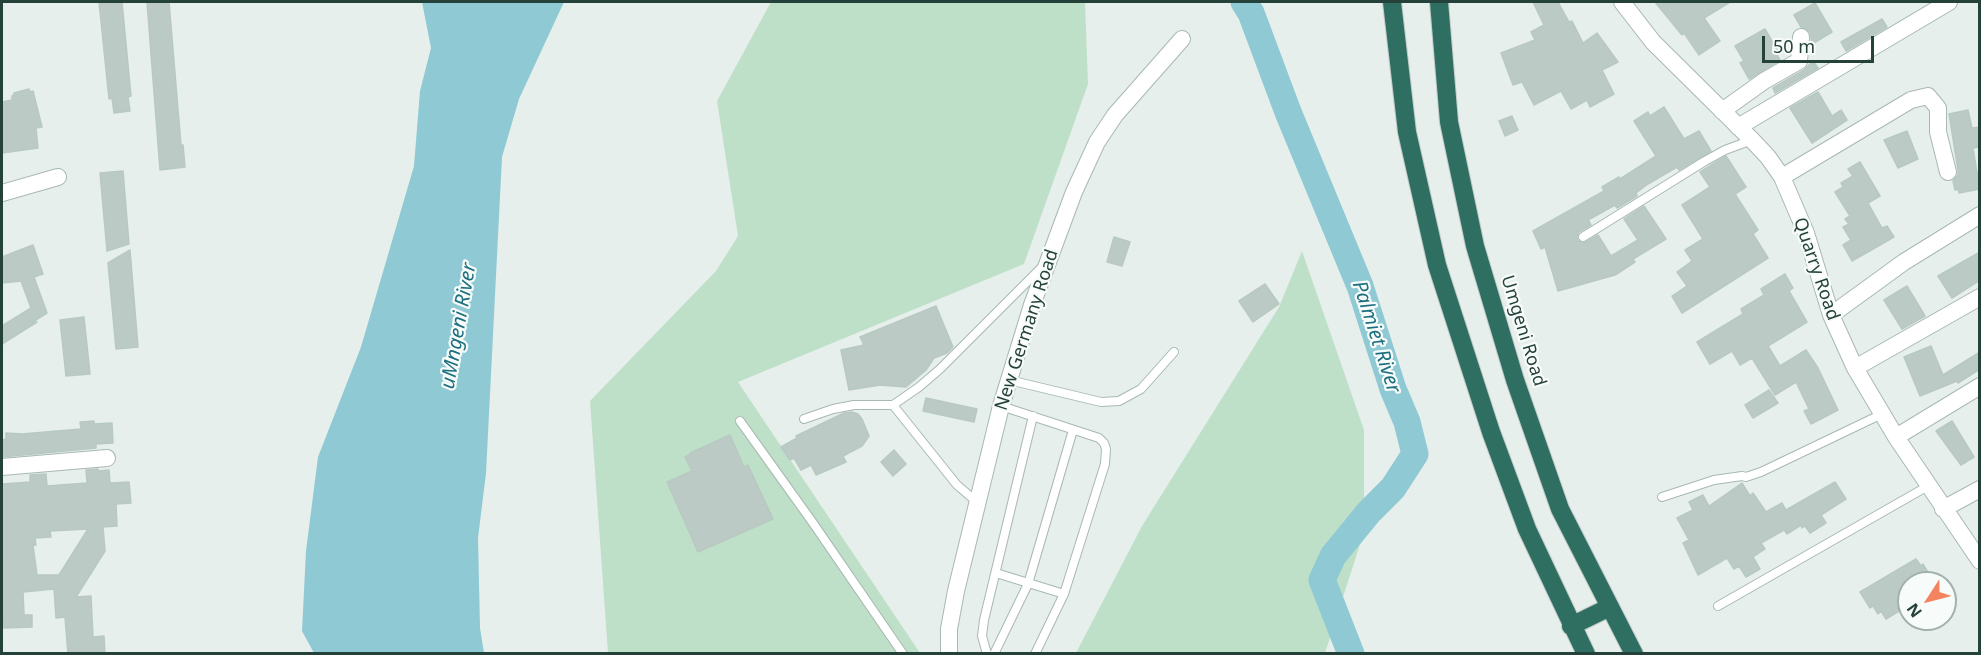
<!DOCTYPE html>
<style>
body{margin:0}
#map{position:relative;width:1981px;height:655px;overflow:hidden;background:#e6efeb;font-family:"Noto Sans",sans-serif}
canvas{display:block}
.frame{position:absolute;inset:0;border:3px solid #24423a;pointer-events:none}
.north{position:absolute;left:1897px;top:571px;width:60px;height:60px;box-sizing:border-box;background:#f7fbf9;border:2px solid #a3b1ad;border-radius:50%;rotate:234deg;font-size:16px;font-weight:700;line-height:24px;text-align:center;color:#24423a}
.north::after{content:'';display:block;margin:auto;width:21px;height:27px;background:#f4845f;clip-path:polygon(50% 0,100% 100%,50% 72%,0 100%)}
.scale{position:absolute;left:1762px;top:36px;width:112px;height:27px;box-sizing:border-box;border:3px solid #24423a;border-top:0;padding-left:8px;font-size:18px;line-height:21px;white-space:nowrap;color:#24423a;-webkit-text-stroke:4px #f7fbf9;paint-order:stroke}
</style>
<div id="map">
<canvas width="1981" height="655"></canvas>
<div class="frame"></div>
<div class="north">N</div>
<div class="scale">50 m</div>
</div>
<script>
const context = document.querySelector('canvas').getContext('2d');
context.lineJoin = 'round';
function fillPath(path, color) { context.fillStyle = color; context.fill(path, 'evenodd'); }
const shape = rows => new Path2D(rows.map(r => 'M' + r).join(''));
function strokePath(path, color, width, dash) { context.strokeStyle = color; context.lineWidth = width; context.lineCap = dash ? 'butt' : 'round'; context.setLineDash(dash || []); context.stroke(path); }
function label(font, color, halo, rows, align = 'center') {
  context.font = font + ' "Noto Sans",sans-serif'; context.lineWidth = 4.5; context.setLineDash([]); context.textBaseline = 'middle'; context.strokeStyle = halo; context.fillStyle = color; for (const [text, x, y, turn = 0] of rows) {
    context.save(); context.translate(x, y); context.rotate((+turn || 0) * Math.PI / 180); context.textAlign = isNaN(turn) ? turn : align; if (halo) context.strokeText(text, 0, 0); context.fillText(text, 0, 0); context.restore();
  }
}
const green = shape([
 [771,2,1085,2,1088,84,1024,264,738,382,920,653,608,653,590,401,716,271,738,236,717,101],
 [1302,251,1364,430,1364,532,1325,653,1076,653,1142,526,1279,307]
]);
const water = shape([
 [422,2,564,2,519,99,502,157,486,473,478,538,480,628,484,653,314,653,302,631,306,551,318,457,361,347,414,166,420,91,431,48]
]);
const river = shape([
 [1244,2,1251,13,1288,112,1360,286,1393,389,1407,422,1415,454,1393,488,1369,512,1333,556,1322,580,1351,654]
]);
const building = shape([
 [99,2,122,2,131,96,128,97,130,111,114,113,112,98,109,99,99,2],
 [147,2,169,2,181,145,183,145,185,167,160,170,147,2],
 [1533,2,1558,2,1569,22,1572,21,1583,43,1597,33,1618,62,1602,70,1614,94,1590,107,1587,100,1571,109,1561,91,1534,105,1522,82,1513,85,1501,53,1535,40,1531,32,1544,25,1533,2],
 [1655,2,1730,2,1704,18,1720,41,1699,55,1684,33,1682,35,1655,2],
 [1815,3,1832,32,1812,44,1810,32,1801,27,1794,15,1815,3],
 [1882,19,1887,27,1846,51,1841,42,1882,19],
 [1765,29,1779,53,1777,55,1780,60,1749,79,1740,63,1744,61,1735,46,1765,29],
 [1813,61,1818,68,1775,93,1773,88,1804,70,1813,61],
 [29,89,30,92,33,91,42,127,36,128,38,148,2,153,2,102,12,100,12,96,14,95,14,93,29,89],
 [1818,92,1832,116,1841,110,1847,120,1812,143,1790,108,1818,92],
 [1664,107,1684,139,1699,131,1711,151,1679,170,1677,167,1648,184,1636,193,1637,196,1617,208,1615,205,1588,220,1591,225,1579,232,1577,237,1578,241,1584,243,1598,235,1611,256,1638,240,1624,219,1644,206,1666,239,1633,259,1635,262,1615,275,1558,291,1545,247,1541,249,1533,231,1604,191,1602,187,1619,177,1620,179,1656,156,1634,121,1648,112,1650,116,1664,107],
 [1968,110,1972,128,1980,127,1980,147,1973,148,1977,173,1980,173,1980,189,1959,193,1958,189,1955,190,1953,181,1958,175,1958,170,1949,114,1968,110],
 [1512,116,1518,130,1505,136,1499,121,1512,116],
 [1907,131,1918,159,1898,168,1884,140,1907,131],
 [1726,156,1746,187,1735,194,1758,230,1753,234,1768,258,1682,313,1672,296,1687,286,1677,272,1692,261,1685,250,1703,239,1682,205,1710,187,1700,172,1726,156],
 [1860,162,1880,196,1868,203,1882,228,1887,226,1894,237,1852,261,1843,245,1851,240,1843,227,1849,224,1845,219,1850,216,1835,192,1843,187,1841,183,1853,176,1848,169,1860,162],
 [123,171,129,244,107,251,100,173,123,171],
 [1114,237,1130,242,1122,266,1107,262,1114,237],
 [33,245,43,274,34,277,47,313,31,323,37,322,2,344,2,326,31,308,21,281,2,283,2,257,33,245],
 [130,250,138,347,116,349,108,263,130,250],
 [1980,252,1980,280,1952,298,1938,276,1980,252],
 [1785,274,1793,288,1789,291,1807,322,1768,346,1780,366,1806,350,1818,368,1838,410,1811,424,1804,411,1809,409,1796,382,1775,395,1752,358,1740,365,1732,351,1710,364,1697,342,1743,314,1741,309,1764,295,1761,289,1785,274],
 [1265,284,1279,304,1253,322,1239,301,1265,284],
 [1907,286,1925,316,1902,329,1884,300,1907,286],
 [936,306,953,347,947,353,934,358,926,370,906,387,880,385,849,390,841,350,864,345,860,337,936,306],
 [84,317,90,374,66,376,60,320,84,317],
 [1931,346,1943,375,1980,352,1980,369,1958,383,1957,381,1920,396,1904,357,1931,346],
 [1769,390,1778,403,1753,418,1745,405,1769,390],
 [926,398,977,409,974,422,923,411,926,398],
 [852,412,858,414,862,419,869,436,862,446,843,456,846,462,816,475,811,465,801,470,794,458,790,460,781,447,797,438,796,436,844,413,852,412],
 [94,421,94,424,112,423,113,443,96,444,96,448,2,457,2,440,6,439,6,433,22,434,81,429,80,422,94,421],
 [1952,421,1974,457,1961,465,1936,431,1952,421],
 [730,435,744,467,748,465,773,519,698,552,667,482,692,471,685,457,691,454,690,453,730,435],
 [894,450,906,464,893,476,881,462,894,450],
 [98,469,98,471,109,470,110,483,129,482,131,503,116,504,117,526,103,527,105,551,76,597,91,596,93,637,104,636,105,654,68,654,65,617,56,618,54,589,23,592,24,615,32,615,32,627,3,628,2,484,30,482,30,475,46,474,47,486,87,483,86,470,98,469],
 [88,529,59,575,37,575,33,545,36,545,35,538,51,537,50,531,88,529],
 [1835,482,1846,499,1821,515,1826,523,1810,533,1805,526,1802,528,1801,525,1787,534,1784,530,1761,543,1765,549,1753,557,1760,569,1746,577,1739,566,1734,569,1727,558,1698,575,1683,543,1689,540,1677,518,1693,510,1689,502,1703,495,1709,506,1742,483,1750,496,1753,493,1766,512,1782,503,1786,510,1835,482],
 [1916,559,1921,566,1923,564,1934,583,1909,583,1909,605,1886,619,1881,611,1878,614,1873,606,1870,608,1860,592,1916,559]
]);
const service = shape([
 [1583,237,1705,161,1725,150,1752,140],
 [1009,380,1101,402,1119,401,1141,389,1174,352],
 [893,405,919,387,940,369,1042,267],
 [1001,406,1099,438,1104,443,1106,449,1105,464,1064,594,1035,654],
 [804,419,833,409,854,405,893,405,957,485,977,502],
 [740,421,813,523,903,654],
 [1662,497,1714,480,1742,476,1746,477,1761,472,1882,414],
 [996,573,1064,594],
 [1718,606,1928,486],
 [987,654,982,636,984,620,1033,416],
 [994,654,1028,584,1073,430]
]);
const minor = shape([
 [1622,2,1653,42,1752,140,1768,157,1782,177,1806,233,1831,315,1855,368,1896,437,1980,561],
 [1722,111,1764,81,1799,61,1801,37],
 [1738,127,1949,2],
 [1782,177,1911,100,1928,96,1938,108,1938,132,1948,172],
 [2,193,58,177],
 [1831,315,1904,262,1980,215],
 [1855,368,1980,297],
 [1896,437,1980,386],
 [2,467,107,458],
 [1943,509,1980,489],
 [949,654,949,629,956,591,1001,406,1032,305,1074,192,1097,142,1115,115,1182,39]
]);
const motorway = shape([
 [1392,2,1407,132,1437,265,1491,432,1527,529,1586,654],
 [1439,2,1449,122,1475,246,1515,380,1560,509,1634,654],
 [1571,626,1610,607]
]);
const streetNames = [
 ["Quarry Road",1816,269,71],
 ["New Germany Road",1027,330,-72],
 ["Umgeni Road",1523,331,73]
];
const waterNames = [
 ["uMngeni River",459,326,-80],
 ["Palmiet River",1376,337,72]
];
fillPath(green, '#bfe0c8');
fillPath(water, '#8ec9d4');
strokePath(river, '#8ec9d4', 27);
fillPath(building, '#bbcac4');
strokePath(building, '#b8c9c2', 1.5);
strokePath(service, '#a8b8b2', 10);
strokePath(minor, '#a8b8b2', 18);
strokePath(motorway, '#c2cac8', 20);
strokePath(service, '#fff', 8);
strokePath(minor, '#fff', 16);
strokePath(motorway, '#2f6f62', 18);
label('18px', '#24423a', '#f7fbf9', streetNames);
label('italic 20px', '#1c6f80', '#f7fbf9', waterNames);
</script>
